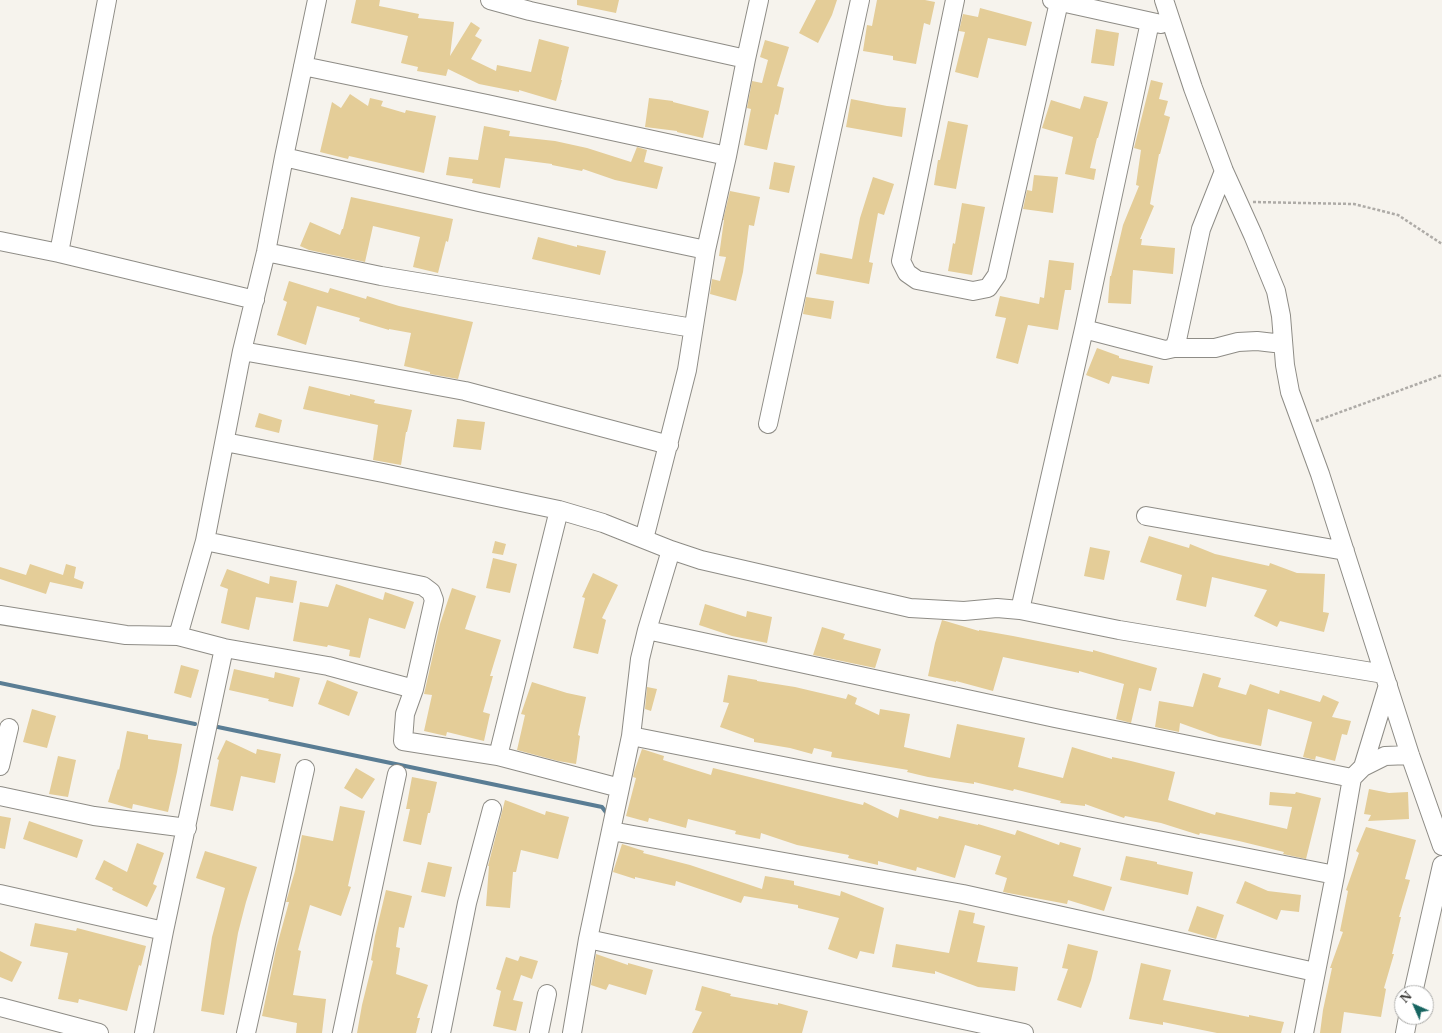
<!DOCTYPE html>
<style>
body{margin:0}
#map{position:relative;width:1442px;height:1033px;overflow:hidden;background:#f6f3ed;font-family:"Libre Baskerville",serif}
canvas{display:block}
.north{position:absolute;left:1394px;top:985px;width:40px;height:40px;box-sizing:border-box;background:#fff;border:1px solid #adadab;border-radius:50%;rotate:315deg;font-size:11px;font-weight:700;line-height:16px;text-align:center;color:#32312e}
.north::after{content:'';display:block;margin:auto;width:14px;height:18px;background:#176561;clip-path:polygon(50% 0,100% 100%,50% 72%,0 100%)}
</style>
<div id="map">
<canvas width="1442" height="1033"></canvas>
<div class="north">N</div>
</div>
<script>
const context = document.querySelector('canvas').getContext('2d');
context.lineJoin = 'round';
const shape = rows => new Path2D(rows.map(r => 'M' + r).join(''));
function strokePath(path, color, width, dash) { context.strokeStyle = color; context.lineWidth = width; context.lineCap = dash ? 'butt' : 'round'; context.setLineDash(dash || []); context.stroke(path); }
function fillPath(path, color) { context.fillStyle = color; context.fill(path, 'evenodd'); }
const stream = shape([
 [0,683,195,724],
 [213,726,602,807,608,815]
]);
const building = shape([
 [356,0,380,0,379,6,419,14,418,18,454,22,450,56,471,22,480,28,475,36,482,40,471,59,496,71,497,65,531,72,539,39,569,47,561,80,562,80,556,101,519,90,519,92,479,84,448,69,446,76,417,71,418,67,401,63,408,36,351,23],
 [577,0,619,0,616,13,577,5],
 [816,0,837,0,832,15,818,43,799,33],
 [877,0,925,0,935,2,930,25,924,23,916,64,893,60,893,56,863,51,867,25,872,26],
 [980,8,1032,22,1026,46,988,38,978,78,955,72,965,32,959,31,963,14,978,17],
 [1096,29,1119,33,1114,66,1091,63],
 [765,40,789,47,777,86,784,88,778,115,775,114,767,150,744,145,751,109,747,108,752,81,762,83,768,60,760,57],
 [1151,80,1163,83,1159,99,1168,101,1164,115,1170,117,1160,154,1159,154,1150,204,1154,206,1140,239,1142,239,1141,245,1175,248,1173,274,1133,270,1131,304,1108,303,1110,276,1111,276,1123,225,1139,186,1136,185,1141,150,1134,148],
 [350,94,368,106,370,98,383,101,381,106,405,113,406,110,436,116,424,173,349,156,348,159,320,152,332,102,341,108],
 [1084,96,1108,102,1098,138,1097,138,1090,168,1096,169,1094,180,1065,174,1073,137,1042,128,1051,100,1080,109],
 [649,98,673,101,673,102,709,111,703,138,677,132,677,131,645,127],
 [851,99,887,106,906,108,902,137,846,127],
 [948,121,968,125,956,189,934,185,938,160,940,160],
 [484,126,510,131,509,136,555,141,587,148,631,162,637,147,647,150,644,162,663,167,657,189,615,180,583,169,582,171,552,165,552,164,505,158,500,188,472,183,473,179,446,175,449,157,478,160],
 [774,162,795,166,789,193,769,189],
 [1034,175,1058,177,1053,213,1023,209,1027,190,1032,191],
 [873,177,894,184,884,215,878,213,869,262,873,263,869,284,816,274,820,253,852,259,860,218],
 [730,191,760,197,754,226,749,225,743,272,736,301,710,294,712,279,720,281,726,257,719,256,724,220,723,220],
 [351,197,453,219,448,242,446,241,438,273,413,267,420,237,373,226,365,262,309,250,300,246,310,222,340,235,342,229,343,229],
 [962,203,985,207,972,275,948,271,953,243,955,244],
 [538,237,577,247,577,245,606,251,600,275,532,259],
 [1049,260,1074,263,1071,290,1065,290,1058,330,1028,325,1018,364,996,358,1006,318,995,316,1000,296,1039,304,1040,297,1044,298],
 [289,281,328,293,330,288,366,299,367,296,399,306,473,322,458,379,430,374,430,372,404,366,411,333,389,329,389,330,359,321,360,318,317,306,306,345,277,335,287,302,283,300],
 [806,297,834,301,831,319,803,314],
 [1097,348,1119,356,1119,358,1153,366,1149,384,1112,376,1109,384,1086,375],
 [309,386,350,396,350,394,375,400,374,403,412,410,407,432,406,432,401,465,373,460,378,425,303,409],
 [259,413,282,420,279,433,255,427],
 [457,419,485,422,481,450,453,447],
 [1149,536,1189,548,1190,544,1215,554,1269,566,1270,563,1297,573,1325,574,1323,612,1329,613,1324,632,1280,621,1277,627,1254,616,1267,590,1212,577,1206,607,1176,600,1182,575,1140,562],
 [495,541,506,544,503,555,492,553],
 [1090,547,1110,551,1104,580,1084,576],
 [493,558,517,564,510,593,486,588],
 [30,564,63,575,66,564,76,567,74,578,84,582,82,589,50,582,46,594,0,579,0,567,26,575],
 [227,569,269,584,270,576,297,581,293,603,256,597,249,630,221,623,228,589,220,586],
 [593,573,618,585,602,618,606,620,598,654,573,648,585,598,582,597],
 [336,584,383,600,385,592,414,602,405,629,369,618,360,658,349,656,350,650,328,645,327,647,293,641,300,602,328,607],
 [452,588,476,596,465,629,501,640,490,676,493,676,483,712,490,714,484,741,447,732,446,736,424,731,432,695,424,694,440,624],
 [705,604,746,617,747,611,772,617,767,643,732,636,699,625],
 [942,620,979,631,979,630,1013,636,1093,652,1093,650,1157,668,1151,691,1139,688,1131,723,1116,719,1124,684,1079,671,1079,673,1003,657,993,691,956,681,956,682,928,676,935,643],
 [822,627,845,634,843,639,881,649,875,668,813,655],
 [181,665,199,670,191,698,174,693],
 [234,669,274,678,275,672,300,678,293,707,268,701,269,699,229,690],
 [1203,673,1221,678,1218,687,1246,695,1250,684,1279,694,1280,690,1320,702,1323,695,1339,702,1332,717,1351,721,1347,735,1342,734,1335,761,1316,756,1315,760,1303,757,1312,722,1268,709,1261,746,1219,737,1180,723,1179,732,1155,727,1159,701,1193,707],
 [728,675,757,680,757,681,795,687,846,699,848,694,857,698,855,704,879,715,880,709,910,714,904,747,950,758,957,724,1025,738,1018,767,1063,778,1072,747,1112,759,1112,757,1131,761,1175,772,1168,800,1215,815,1216,812,1287,829,1292,807,1269,805,1270,792,1295,794,1296,792,1321,798,1306,859,1283,854,1284,852,1239,841,1200,833,1199,835,1161,823,1125,816,1124,818,1085,804,1085,806,1060,803,1061,801,1014,789,1013,791,974,782,974,784,928,777,907,772,908,770,831,757,832,752,814,748,812,754,790,748,754,742,754,739,720,727,729,703,723,702],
 [327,680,358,692,349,716,318,704],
 [532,682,567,693,586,697,578,735,580,736,576,764,558,761,517,750,525,715,521,714],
 [647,687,657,689,651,711,645,709],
 [32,709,56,716,47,748,23,742],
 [127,731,148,735,148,739,182,744,177,772,168,812,133,804,132,809,108,802,118,769,119,770],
 [226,740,256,754,257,749,281,754,275,783,241,776,233,811,210,806,219,760,217,759],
 [642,749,664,756,663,760,711,775,713,768,863,805,864,802,898,818,900,809,938,819,939,816,978,825,978,824,1015,835,1017,830,1059,845,1060,842,1081,848,1073,876,1112,887,1104,911,1068,900,1067,904,1003,892,1007,878,995,874,1001,856,965,845,955,878,917,867,916,871,878,861,878,865,848,858,849,855,797,845,761,833,760,839,735,834,736,831,688,819,686,828,649,818,648,822,626,816,636,778,633,777,634,772],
 [58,756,76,760,68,797,49,794],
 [356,768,375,779,362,799,344,788],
 [412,777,437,782,430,813,428,813,421,845,403,841,410,809,406,809],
 [1369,789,1389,793,1408,792,1409,819,1368,821,1371,815,1364,814],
 [505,800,545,815,546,811,569,817,558,859,521,850,516,872,513,872,510,908,486,906,489,866,488,866],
 [340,806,365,811,348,886,351,887,341,916,310,905,298,950,301,951,293,995,326,999,322,1033,296,1033,297,1023,262,1016,276,949,289,902,286,902,295,871,302,835,333,841],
 [0,816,11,818,5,849,0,848],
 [29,821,83,840,77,858,23,839],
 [1366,827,1416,840,1405,879,1410,880,1399,917,1401,917,1392,954,1394,954,1384,988,1386,989,1381,1017,1344,1012,1341,1033,1320,1033,1323,1010,1332,968,1330,968,1343,932,1340,931,1348,891,1346,890,1359,853,1356,851],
 [137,843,164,853,153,884,157,886,147,907,112,890,113,888,95,879,104,860,127,872],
 [622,844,644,851,643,853,690,865,762,889,765,876,794,881,794,885,840,896,841,891,884,908,874,954,860,951,857,959,828,949,839,918,798,908,798,905,744,896,741,903,676,881,675,886,635,877,635,879,613,872],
 [205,851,257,867,246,902,238,933,224,1015,201,1011,212,937,225,888,196,878],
 [1126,856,1157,862,1157,864,1193,872,1188,895,1120,880],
 [428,862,452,867,445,897,421,892],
 [1245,881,1268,891,1301,895,1299,912,1281,910,1277,920,1236,903],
 [386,890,412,896,404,928,399,927,396,947,400,948,396,974,428,985,417,1018,420,1018,416,1033,357,1033,362,1005,373,961,371,960,375,936],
 [1197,906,1224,915,1216,939,1188,931],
 [959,910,975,913,973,923,985,926,977,962,1018,967,1015,991,978,987,935,971,935,974,892,967,896,944,949,953],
 [35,923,76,931,77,928,146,946,141,966,139,965,127,1011,79,999,78,1003,58,999,68,953,30,946],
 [1068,944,1098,951,1091,980,1081,1008,1057,1000,1068,969,1062,968],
 [0,951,22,962,12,982,0,977],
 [596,954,628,965,628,963,653,970,646,995,609,984,606,990,591,985],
 [520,956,538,961,532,979,521,975,513,1000,523,1002,516,1031,493,1026,501,991,496,989,506,957,518,961],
 [1141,963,1171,970,1163,1000,1249,1017,1249,1015,1284,1022,1281,1033,1217,1033,1163,1022,1163,1025,1129,1019],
 [702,986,731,994,730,996,778,1005,778,1003,808,1011,802,1033,692,1033,702,1012,695,1010]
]);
const path = shape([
 [1253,202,1354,204,1398,215,1442,244],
 [1316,421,1442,375]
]);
const minor = shape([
 [317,0,284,157,266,252,242,351,205,541,178,636,224,648,328,666,414,689],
 [490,0,530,11,746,59],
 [955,0,901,261,907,273,917,280,973,291,988,288,997,275,1059,2],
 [1052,0,1161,24],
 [1164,0,1193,88,1224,171,1253,235,1276,291,1281,316,1285,365,1290,392,1320,474,1410,755,1442,846],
 [303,66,487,104,727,156],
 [284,157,479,202,706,250],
 [0,241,59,253,255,300],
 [266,252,381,276,693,328],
 [59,253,107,0],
 [1084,329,1165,350,1174,348,1215,348,1238,342,1257,341,1283,344],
 [1174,348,1177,340,1201,229,1224,171],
 [242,351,356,371,465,391,669,445],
 [768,424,860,0],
 [225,442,383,473,559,510,603,523,671,550],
 [1146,516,1345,551],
 [644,539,687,370,706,250,727,156,746,59,759,0],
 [205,541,423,586,431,592,434,600,414,689,405,714,403,741,498,756,620,788],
 [1020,610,1084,329,1150,22],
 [0,615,126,635,178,636],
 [647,630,671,550,701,560,910,608,964,611,997,608,1020,610,1119,630,1384,674],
 [631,736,1335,875],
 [498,756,559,510],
 [0,766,9,728],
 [1363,767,1388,685],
 [0,796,94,816,187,828],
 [611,831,963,894,1315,972],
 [0,894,164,931],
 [588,939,1024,1033],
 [1413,993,1442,865],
 [0,1007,99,1033],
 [144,1033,164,931,224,648],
 [246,1033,305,769],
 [342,1033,397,774],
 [441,1033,467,903,492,809],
 [539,1033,547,994],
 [572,1033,588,939,631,736,640,659,647,630,1055,718,1352,778],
 [1304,1033,1335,875,1352,778,1363,767,1385,756,1410,755],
 [1405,1033,1408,1017]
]);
strokePath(stream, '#5a7d94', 4);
fillPath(building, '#e4cd98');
strokePath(minor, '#8e8c86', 20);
strokePath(path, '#aeaba7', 2.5, [3, 2]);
strokePath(minor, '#fff', 18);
</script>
